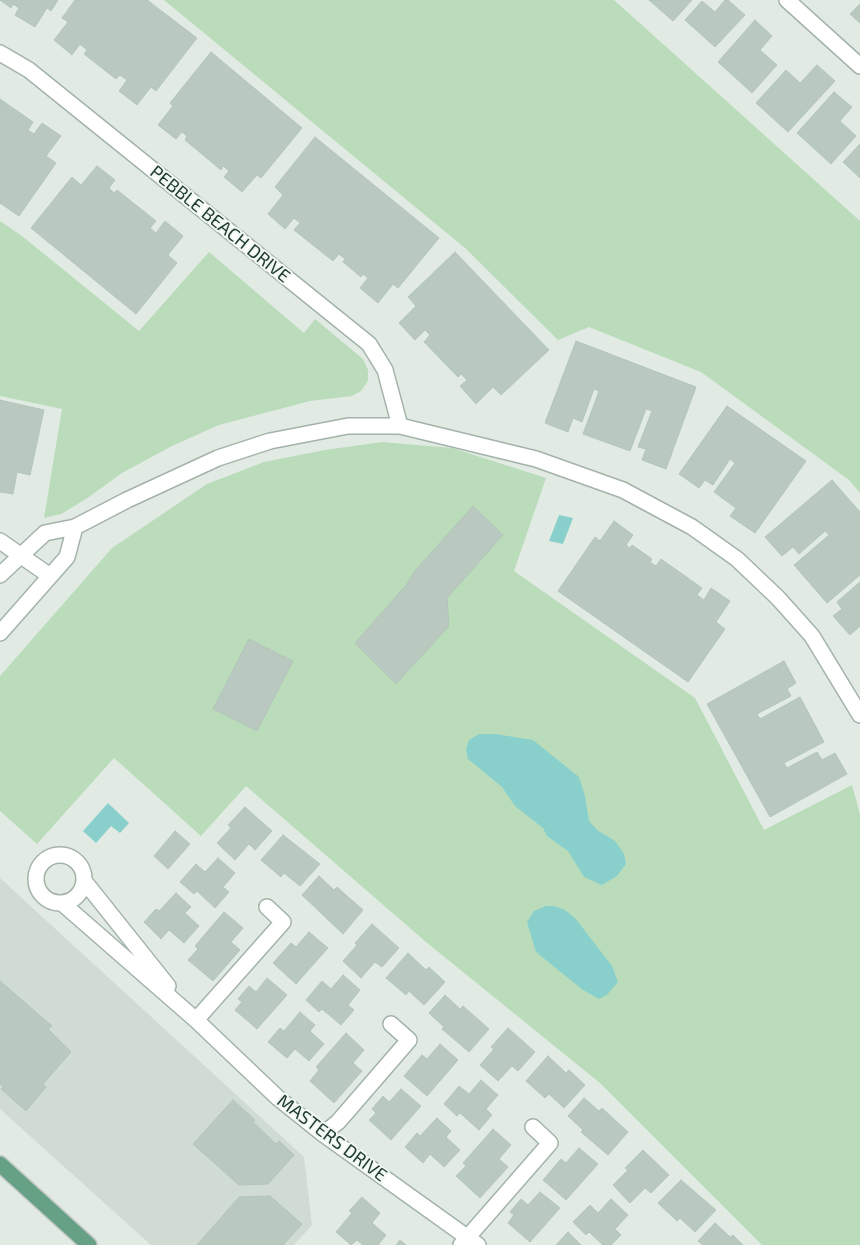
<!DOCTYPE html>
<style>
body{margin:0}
canvas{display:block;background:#e1ebe4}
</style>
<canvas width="860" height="1245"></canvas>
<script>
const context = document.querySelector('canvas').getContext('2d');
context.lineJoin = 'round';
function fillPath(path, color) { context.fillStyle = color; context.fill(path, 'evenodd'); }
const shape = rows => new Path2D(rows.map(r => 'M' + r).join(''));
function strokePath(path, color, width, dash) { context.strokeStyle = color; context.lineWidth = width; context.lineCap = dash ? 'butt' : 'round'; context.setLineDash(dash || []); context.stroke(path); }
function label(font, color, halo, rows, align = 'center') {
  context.font = font + ' "Exo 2",sans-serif'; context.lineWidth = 4; context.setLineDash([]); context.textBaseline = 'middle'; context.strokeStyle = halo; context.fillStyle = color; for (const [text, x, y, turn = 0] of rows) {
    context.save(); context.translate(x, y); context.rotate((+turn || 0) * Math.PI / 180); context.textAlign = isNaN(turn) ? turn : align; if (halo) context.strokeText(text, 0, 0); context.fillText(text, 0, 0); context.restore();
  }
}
const built = shape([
 [0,878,304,1157,312,1225,294,1245,151,1245,0,1109]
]);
const green = shape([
 [164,0,614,0,860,221,860,493,849,480,701,372,589,327,558,340,465,248],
 [0,221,22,236,139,331,209,252,304,333,315,319,363,359,368,370,368,381,361,391,352,396,310,401,219,425,172,446,122,473,86,499,61,514,44,518,62,409,0,396],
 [382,442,452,448,546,478,514,571,695,698,764,830,852,785,860,814,860,1245,762,1245,600,1083,426,942,246,786,201,836,114,758,37,844,0,811,0,676,112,548,207,484,264,462,325,450]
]);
const water = shape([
 [559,515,573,518,563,544,549,541],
 [479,734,495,734,533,740,579,777,585,796,589,821,597,830,615,841,624,854,626,864,617,876,602,885,584,877,568,851,547,836,543,828,515,806,502,787,468,759,466,749,469,740],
 [108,803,129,823,120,833,111,826,96,843,83,831],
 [546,906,554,906,565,910,575,918,612,966,618,982,607,995,599,999,583,990,536,952,527,922,534,911]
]);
const building = shape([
 [0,0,58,0,51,11,47,8,35,27,15,15,19,8,13,4,11,8,0,0],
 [75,0,147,0,197,38,156,91,151,87,137,105,119,91,127,80,120,75,116,79,84,54,87,50,80,44,72,55,54,40,68,22,62,18,75,0],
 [649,0,692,0,673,21,649,0],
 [725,0,728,0,745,15,715,47,685,20,702,1,715,12,725,0],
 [860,4,860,23,850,14,860,4],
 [755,20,772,36,760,50,777,65,752,93,718,62,755,20],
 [211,52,302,128,261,178,257,175,242,192,224,177,229,171,223,166,221,170,185,140,187,136,182,132,176,139,158,125,173,106,170,103,211,52],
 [817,65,835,81,788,132,756,103,786,70,800,83,817,65],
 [834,92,852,107,840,121,856,136,831,164,797,133,834,92],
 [0,99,33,122,28,130,34,134,42,123,61,136,46,156,56,163,19,216,0,203,0,99],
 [315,137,439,238,398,288,393,284,378,303,360,288,368,278,363,274,361,277,343,262,345,259,339,254,333,261,294,230,300,223,294,218,285,229,268,214,283,195,275,187,315,137],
 [860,144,860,178,843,162,860,144],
 [97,166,115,180,109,188,114,193,117,190,156,221,150,228,156,233,165,221,183,236,168,255,177,263,136,314,31,228,72,177,81,185,97,166],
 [455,252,549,350,501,395,493,387,476,404,460,386,467,380,461,374,458,377,424,342,430,335,425,330,415,340,399,323,416,306,408,297,455,252],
 [576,341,696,387,666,469,642,460,646,449,638,447,652,411,646,409,630,451,583,434,599,391,594,389,582,422,573,418,568,432,545,423,576,341],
 [0,400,44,410,30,475,17,472,13,494,0,492,0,400],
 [727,406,806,461,755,533,730,516,736,508,714,492,735,463,730,459,713,485,705,480,699,488,679,474,727,406],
 [832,480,860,512,860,575,827,603,794,565,829,535,825,531,799,554,793,547,782,556,765,537,832,480],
 [473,506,503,535,447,598,449,626,396,684,355,643,407,584,414,572,473,506],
 [614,521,633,535,626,545,630,548,632,545,652,559,650,562,656,566,661,559,702,588,697,595,704,600,711,588,730,601,716,622,725,629,688,682,558,591,595,537,600,541,614,521],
 [860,582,860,626,850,635,833,616,842,609,837,602,860,582],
 [249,639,293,661,257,731,213,709,249,639],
 [784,661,796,683,787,689,791,696,757,714,760,719,800,697,824,742,784,763,787,768,817,752,822,760,835,753,847,774,770,817,707,704,784,661],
 [245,807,272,831,255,850,249,844,235,860,217,843,231,828,228,825,245,807],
 [175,831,190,844,168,869,154,856,175,831],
 [283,835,320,864,300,886,284,873,281,877,261,860,283,835],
 [218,858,235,873,223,887,229,892,215,908,197,891,194,894,180,882,196,864,205,872,218,858],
 [319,876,334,890,337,887,363,910,343,934,302,895,319,876],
 [176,893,191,907,185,913,199,926,184,943,169,930,161,939,144,922,156,909,159,911,176,893],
 [224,912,243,928,231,942,240,950,213,981,188,960,198,949,195,946,224,912],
 [372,924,399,948,382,967,375,962,361,978,343,961,357,945,355,943,372,924],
 [309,932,328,948,296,984,273,963,291,943,296,947,309,932],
 [408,953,426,970,429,967,445,982,424,1005,409,991,406,995,386,978,408,953],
 [343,975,360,990,348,1005,354,1010,341,1025,322,1009,319,1012,306,1000,322,981,331,989,343,975],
 [267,978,287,995,257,1029,235,1010,242,1002,238,999,249,986,256,992,267,978],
 [0,981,52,1026,48,1029,71,1052,43,1084,46,1087,26,1111,1,1089,4,1087,0,1084,0,981],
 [445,995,460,1009,463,1006,489,1029,469,1052,442,1029,444,1027,429,1013,445,995],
 [300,1012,315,1025,310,1031,324,1044,309,1061,295,1049,287,1058,268,1042,280,1028,284,1031,300,1012],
 [508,1028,535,1052,518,1071,512,1066,498,1081,480,1065,494,1049,491,1047,508,1028],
 [346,1033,364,1050,353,1063,362,1071,334,1103,310,1081,319,1070,316,1067,346,1033],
 [440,1044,458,1060,427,1096,404,1076,422,1055,427,1059,440,1044],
 [548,1056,566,1073,569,1070,585,1085,564,1108,549,1094,545,1098,526,1081,548,1056],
 [481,1080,498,1095,486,1109,492,1115,479,1130,460,1113,457,1116,444,1104,459,1086,469,1094,481,1080],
 [401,1089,421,1106,391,1140,369,1120,376,1113,372,1109,383,1096,389,1102,401,1089],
 [584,1098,599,1111,602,1108,628,1132,608,1155,581,1132,583,1130,568,1116,584,1098],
 [233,1100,255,1120,253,1122,276,1144,279,1141,294,1155,268,1184,239,1185,193,1144,233,1100],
 [437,1118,451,1131,446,1137,460,1150,444,1167,430,1154,423,1163,405,1147,417,1133,420,1136,437,1118],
 [493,1129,511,1145,499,1159,508,1167,480,1198,456,1176,466,1166,463,1163,493,1129],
 [579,1148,598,1164,566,1200,543,1180,561,1159,566,1163,579,1148],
 [643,1150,669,1175,651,1193,645,1188,630,1203,613,1185,628,1170,625,1168,643,1150],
 [681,1180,716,1210,695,1232,680,1218,677,1221,658,1203,681,1180],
 [540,1192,560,1208,530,1242,508,1223,514,1215,510,1212,521,1199,528,1205,540,1192],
 [270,1196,302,1224,283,1245,197,1245,239,1197,270,1196],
 [362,1197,380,1213,372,1223,386,1235,378,1245,363,1245,357,1240,351,1245,336,1232,352,1213,349,1211,362,1197],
 [611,1199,628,1215,615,1229,621,1235,611,1245,603,1245,589,1232,586,1235,573,1222,590,1205,598,1213,611,1199],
 [715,1223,730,1237,733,1235,743,1245,703,1245,698,1241,715,1223],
 [568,1232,581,1245,556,1245,568,1232],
 [400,1240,406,1245,396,1245,400,1240]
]);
const minor = shape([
 [787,0,860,66],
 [0,53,29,70,369,344,385,370,400,426],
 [0,541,50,576],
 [0,575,45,533,75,527,127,500,218,458,270,441,348,426,400,426,536,459,623,490,692,527,737,559,778,598,812,636,860,715],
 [0,633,67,557,75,527],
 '36 879a24 24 0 1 1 48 0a24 24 0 1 1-48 0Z',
 [85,882,168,986],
 [62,903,196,1020,278,1098,323,1134,478,1245],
 [196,1020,283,922,267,907],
 [323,1134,338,1122,409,1040,391,1024],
 [461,1245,550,1143,533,1127]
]);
const major = shape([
 [0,1164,89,1245]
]);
const streetNames = [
 ["PEBBLE BEACH DRIVE",220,224,39],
 ["MASTERS DRIVE",332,1138,37]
];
fillPath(built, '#cfdbd3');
fillPath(green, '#badcbb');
fillPath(water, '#89d0cc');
fillPath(building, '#b9c9bf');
strokePath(building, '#b3c5ba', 1);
strokePath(minor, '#a4b3aa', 18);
strokePath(major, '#c1c8c5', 18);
strokePath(minor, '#fff', 15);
strokePath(major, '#66a085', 15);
label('18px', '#213c2f', '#f1f8f3', streetNames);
</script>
